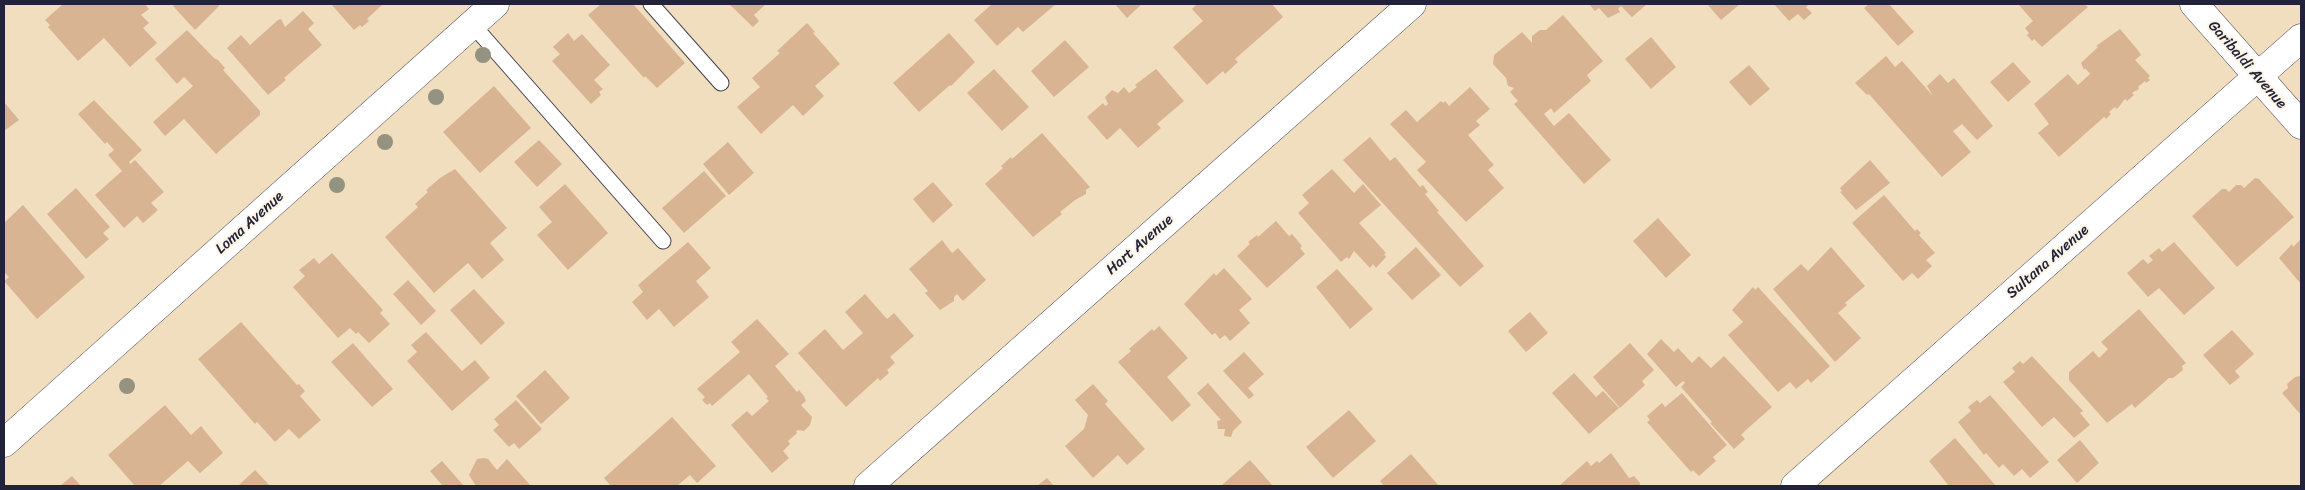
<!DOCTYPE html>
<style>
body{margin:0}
#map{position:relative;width:2305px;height:490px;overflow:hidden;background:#f1debf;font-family:Sriracha,sans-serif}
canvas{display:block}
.frame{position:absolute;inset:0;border:5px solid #22223b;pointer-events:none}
</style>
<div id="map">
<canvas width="2305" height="490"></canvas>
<div class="frame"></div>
</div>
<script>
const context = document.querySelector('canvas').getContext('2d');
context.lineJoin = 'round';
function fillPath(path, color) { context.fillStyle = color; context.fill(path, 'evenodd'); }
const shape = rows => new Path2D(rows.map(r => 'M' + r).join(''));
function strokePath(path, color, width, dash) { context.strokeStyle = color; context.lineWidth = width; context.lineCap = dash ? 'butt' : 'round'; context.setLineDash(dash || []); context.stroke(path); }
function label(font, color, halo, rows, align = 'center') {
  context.font = font + ' Sriracha,sans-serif'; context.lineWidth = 4; context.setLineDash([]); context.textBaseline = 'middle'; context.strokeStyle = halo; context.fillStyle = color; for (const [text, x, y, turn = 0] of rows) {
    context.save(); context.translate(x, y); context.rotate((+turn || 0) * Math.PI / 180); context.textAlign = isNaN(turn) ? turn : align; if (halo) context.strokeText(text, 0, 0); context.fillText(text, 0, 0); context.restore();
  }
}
const building = shape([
 [63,4,145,4,149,9,141,15,149,23,143,28,157,43,130,67,104,38,78,61,48,27,50,25,45,20],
 [175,4,218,4,219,6,195,30,173,6],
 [331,4,383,4,367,19,369,21,362,27,360,25,354,30],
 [601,4,633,4,685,63,657,88,645,76,644,78,588,15],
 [729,4,766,4,754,15,759,21,753,27],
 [992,4,1056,4,1023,32,1018,27,997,46,974,20],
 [1115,4,1142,4,1127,18],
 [1195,4,1272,4,1283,17,1235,59,1238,62,1225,74,1223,71,1207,85,1173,47,1203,21,1192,9,1196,5],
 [1589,4,1647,4,1632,17,1621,6,1618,9,1620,12,1608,18,1599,8,1595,11],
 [1707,4,1740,4,1721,20],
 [1774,4,1809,4,1806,7,1812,13,1804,20,1798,14,1789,21],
 [1869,4,1889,4,1914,32,1898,46,1864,8],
 [2018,4,2084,4,2088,7,2042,47,2034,39,2032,41,2027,35,2029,33,2025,28,2033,21],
 [303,11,314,23,308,29,322,45,284,78,286,80,268,95,227,48,241,35,250,45,278,20,281,19,285,27],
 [1563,15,1603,61,1587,75,1591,81,1554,113,1551,108,1544,114,1554,126,1569,113,1611,160,1584,184,1514,104,1518,101,1510,92,1514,88,1508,86,1506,78,1493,64,1494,55,1522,32,1532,43,1532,36,1540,30,1546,30],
 [807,23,815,32,813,33,840,64,815,86,824,96,803,116,793,105,761,134,737,107,760,87,752,78,780,53,777,51],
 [2120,29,2137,49,2141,55,2135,60,2150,76,2148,78,2150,80,2146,83,2145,81,2138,87,2139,89,2132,93,2134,95,2127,101,2125,99,2117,109,2115,107,2109,112,2111,114,2106,119,2104,117,2059,157,2038,133,2049,124,2034,104,2068,74,2078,85,2090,74,2085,68,2084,70,2081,63,2098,47,2096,46],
 [187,30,214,58,218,60,225,68,223,70,260,111,260,115,216,154,184,119,165,136,153,122,193,86,184,77,177,84,155,59],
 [568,33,574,41,582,34,610,65,594,80,603,89,599,92,601,95,591,104,552,61,560,54,553,47],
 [949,33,975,62,951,86,950,85,919,112,893,83],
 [1651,37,1676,67,1651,89,1625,59],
 [1065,40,1089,67,1054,97,1031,71],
 [1886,56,1895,67,1902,61,1933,96,1927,86,1940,74,1948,83,1954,78,1993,126,1977,140,1962,124,1953,131,1971,152,1942,177,1869,94,1867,95,1855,83],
 [2013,62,2031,82,2008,102,1990,82],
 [1749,65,1770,89,1750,106,1729,82],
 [994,69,1029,107,1002,131,967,93],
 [1156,69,1184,101,1157,124,1161,128,1138,148,1120,128,1107,140,1087,117,1103,103,1105,106,1108,104,1105,97,1112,90,1118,93,1124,87,1129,93,1137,87,1135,85],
 [494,86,531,128,480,173,443,132],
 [1470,87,1490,109,1476,121,1480,125,1468,135,1494,165,1488,170,1504,188,1466,222,1417,170,1426,162,1390,124,1406,110,1417,122,1441,101,1443,103,1445,101,1449,106],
 [94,100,142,150,129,162,130,164,135,160,164,192,151,203,158,210,143,223,137,216,124,228,95,195,122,171,108,155,114,150,107,142,105,144,78,114],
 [4,102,19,120,4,131],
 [1042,133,1090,187,1086,190,1086,194,1075,200,1060,212,1062,214,1033,237,985,184,1003,168,1001,166,1011,157,1012,159],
 [1370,137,1390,161,1395,157,1420,187,1423,185,1428,192,1425,194,1439,211,1437,212,1484,266,1460,287,1343,160],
 [539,140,562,164,537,187,514,162],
 [728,142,754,173,729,195,703,164],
 [1870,160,1890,183,1856,210,1840,192,1842,191,1840,188],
 [455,169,507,228,490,243,504,260,482,279,468,263,434,293,385,237,418,207,415,204,428,192,426,190,440,178],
 [1332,169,1354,193,1363,184,1381,205,1359,223,1386,253,1384,254,1386,257,1376,268,1373,264,1370,268,1354,251,1349,259,1347,257,1341,262,1298,213,1309,203,1302,195],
 [704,171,726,196,684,233,662,208],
 [2255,178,2259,179,2294,217,2237,267,2192,216,2222,189,2226,189,2229,192,2236,185,2241,185,2244,188],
 [933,182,953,205,933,223,913,199],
 [565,184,608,233,568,270,537,235,552,222,539,207],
 [76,188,110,227,103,233,109,239,86,259,47,214],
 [1884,195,1915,231,1917,229,1921,233,1919,235,1935,253,1926,260,1932,266,1918,279,1912,273,1903,281,1852,223],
 [23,205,85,277,37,319,4,281,9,277,4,272,4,223],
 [1658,218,1691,255,1666,278,1633,241],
 [1276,221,1289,236,1292,234,1302,246,1300,248,1305,254,1267,288,1237,256,1250,244,1248,242,1257,235,1258,237],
 [2301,239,2301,284,2279,258,2292,244,2293,247],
 [942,240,952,253,958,248,986,280,963,301,957,294,954,297,954,301,940,310,925,293,928,291,909,269],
 [688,242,711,268,696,281,709,297,674,327,659,309,647,320,632,302,643,292,638,285],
 [2174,242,2215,288,2184,315,2159,288,2148,297,2127,273,2143,259,2148,264,2153,260,2149,256,2159,248,2162,252],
 [1416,247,1441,275,1412,300,1387,273],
 [1831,247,1865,286,1845,303,1847,305,1838,313,1861,338,1835,362,1773,289,1801,264,1808,271],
 [332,253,383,310,380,313,390,324,369,343,358,332,356,334,350,328,338,338,293,287,305,276,299,270,314,258,319,264],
 [1224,268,1252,299,1239,310,1250,323,1230,341,1225,335,1220,339,1215,333,1212,335,1184,304,1214,273,1216,276],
 [1337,269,1373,309,1350,329,1316,287],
 [408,280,436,311,421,325,393,294],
 [1753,287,1755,290,1758,287,1830,366,1811,383,1808,379,1796,389,1790,382,1778,392,1728,335,1743,322,1732,310],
 [474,289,505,323,481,345,450,310],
 [865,294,887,319,894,313,914,336,890,357,895,363,887,370,889,373,880,381,878,378,846,407,798,353,825,329,843,350,863,333,845,312],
 [2139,309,2186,363,2182,366,2183,370,2173,378,2169,378,2135,408,2132,404,2107,423,2069,380,2069,372,2093,351,2099,358,2108,349,2101,342],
 [1530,312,1548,333,1526,352,1508,331],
 [757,319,789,354,775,366,797,392,799,390,804,396,806,401,801,405,812,417,810,425,804,431,798,430,796,431,797,433,788,441,790,444,783,451,789,458,772,473,731,425,747,411,752,416,769,401,766,398,768,397,749,374,712,406,710,403,707,405,702,400,705,397,697,389,740,352,731,342],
 [241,322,297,385,299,384,305,391,300,396,321,420,299,439,289,429,275,442,257,422,255,424,198,359],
 [1159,326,1188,358,1167,377,1191,405,1172,422,1118,362,1131,351,1129,349,1152,329,1154,331],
 [2232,330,2254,354,2235,371,2240,377,2230,385,2203,355],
 [426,332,462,371,475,360,490,378,452,411,407,361,417,352,411,345],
 [1661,339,1674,352,1678,348,1692,363,1699,356,1711,368,1724,356,1772,407,1746,430,1741,435,1745,439,1734,449,1710,423,1712,422,1681,387,1685,383,1683,381,1676,387,1647,354],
 [353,343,393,389,372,407,331,362],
 [1630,343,1654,370,1642,381,1645,385,1620,408,1593,377],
 [1244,352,1264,374,1248,388,1254,395,1249,399,1223,371],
 [2032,356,2083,411,2080,413,2090,425,2074,438,2054,417,2042,427,2003,382,2015,372,2012,368,2020,361,2023,364],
 [545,370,570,398,541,424,516,396],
 [1574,373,1596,397,1603,391,1619,408,1589,434,1552,393],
 [2301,376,2301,415,2282,393,2288,388,2287,384,2295,377],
 [1208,383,1242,422,1233,431,1231,437,1224,436,1225,429,1218,429,1217,421,1221,420,1197,393],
 [1093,384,1108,401,1105,404,1145,449,1127,465,1118,455,1093,478,1065,446,1084,429,1088,415,1075,400],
 [1682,393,1727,445,1713,457,1716,461,1699,476,1693,470,1691,472,1647,422,1650,420,1647,416,1662,403,1665,407],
 [1990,395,2049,462,2030,478,2022,469,2014,476,2003,464,1999,468,1986,453,1984,455,1958,422,1971,411,1968,407,1977,400,1980,403],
 [516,400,542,429,519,449,514,443,509,447,493,430,499,425,494,419],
 [165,405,191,435,201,426,223,453,200,473,188,461,159,486,135,486,108,455],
 [1349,410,1376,441,1333,478,1306,447],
 [672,417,716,466,697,483,690,475,677,486,611,486,604,478],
 [1955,438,1996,486,1949,486,1929,461],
 [2080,440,2099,463,2077,483,2057,460],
 [1611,453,1629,478,1634,476,1640,483,1640,486,1559,486,1587,461,1591,466,1597,461,1599,463],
 [1411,454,1439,486,1384,486,1380,481],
 [484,458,488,459,497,470,507,459,531,486,476,486,469,475,477,459],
 [1250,460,1273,486,1223,486,1222,485],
 [442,461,464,486,443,486,430,471],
 [255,470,270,486,238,486],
 [72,476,81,486,60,486],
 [1047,478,1054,486,1037,486]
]);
const service = shape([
 [651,4,721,83],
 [472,24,663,241]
]);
const minor = shape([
 [4,443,495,4],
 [868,486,1412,4],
 [1795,486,2301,38]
]);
const tertiary = shape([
 [2194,4,2301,125]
]);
const trees = [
 [483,55],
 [436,97],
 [385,142],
 [337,185],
 [127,386]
];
const streetNames = [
 ["Garibaldi Avenue",2247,65,49],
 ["Loma Avenue",250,223,-42],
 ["Hart Avenue",1140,245,-41],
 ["Sultana Avenue",2048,262,-41]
];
fillPath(building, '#d8b493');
strokePath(service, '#413e4f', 17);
strokePath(minor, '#413e4f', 29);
strokePath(tertiary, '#413e4f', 29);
strokePath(service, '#fff', 15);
strokePath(minor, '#fff', 28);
strokePath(tertiary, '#fff', 28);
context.fillStyle = '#949381';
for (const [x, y] of trees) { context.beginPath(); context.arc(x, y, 8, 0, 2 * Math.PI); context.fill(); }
label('15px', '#22223b', '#fcf5e5', streetNames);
</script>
